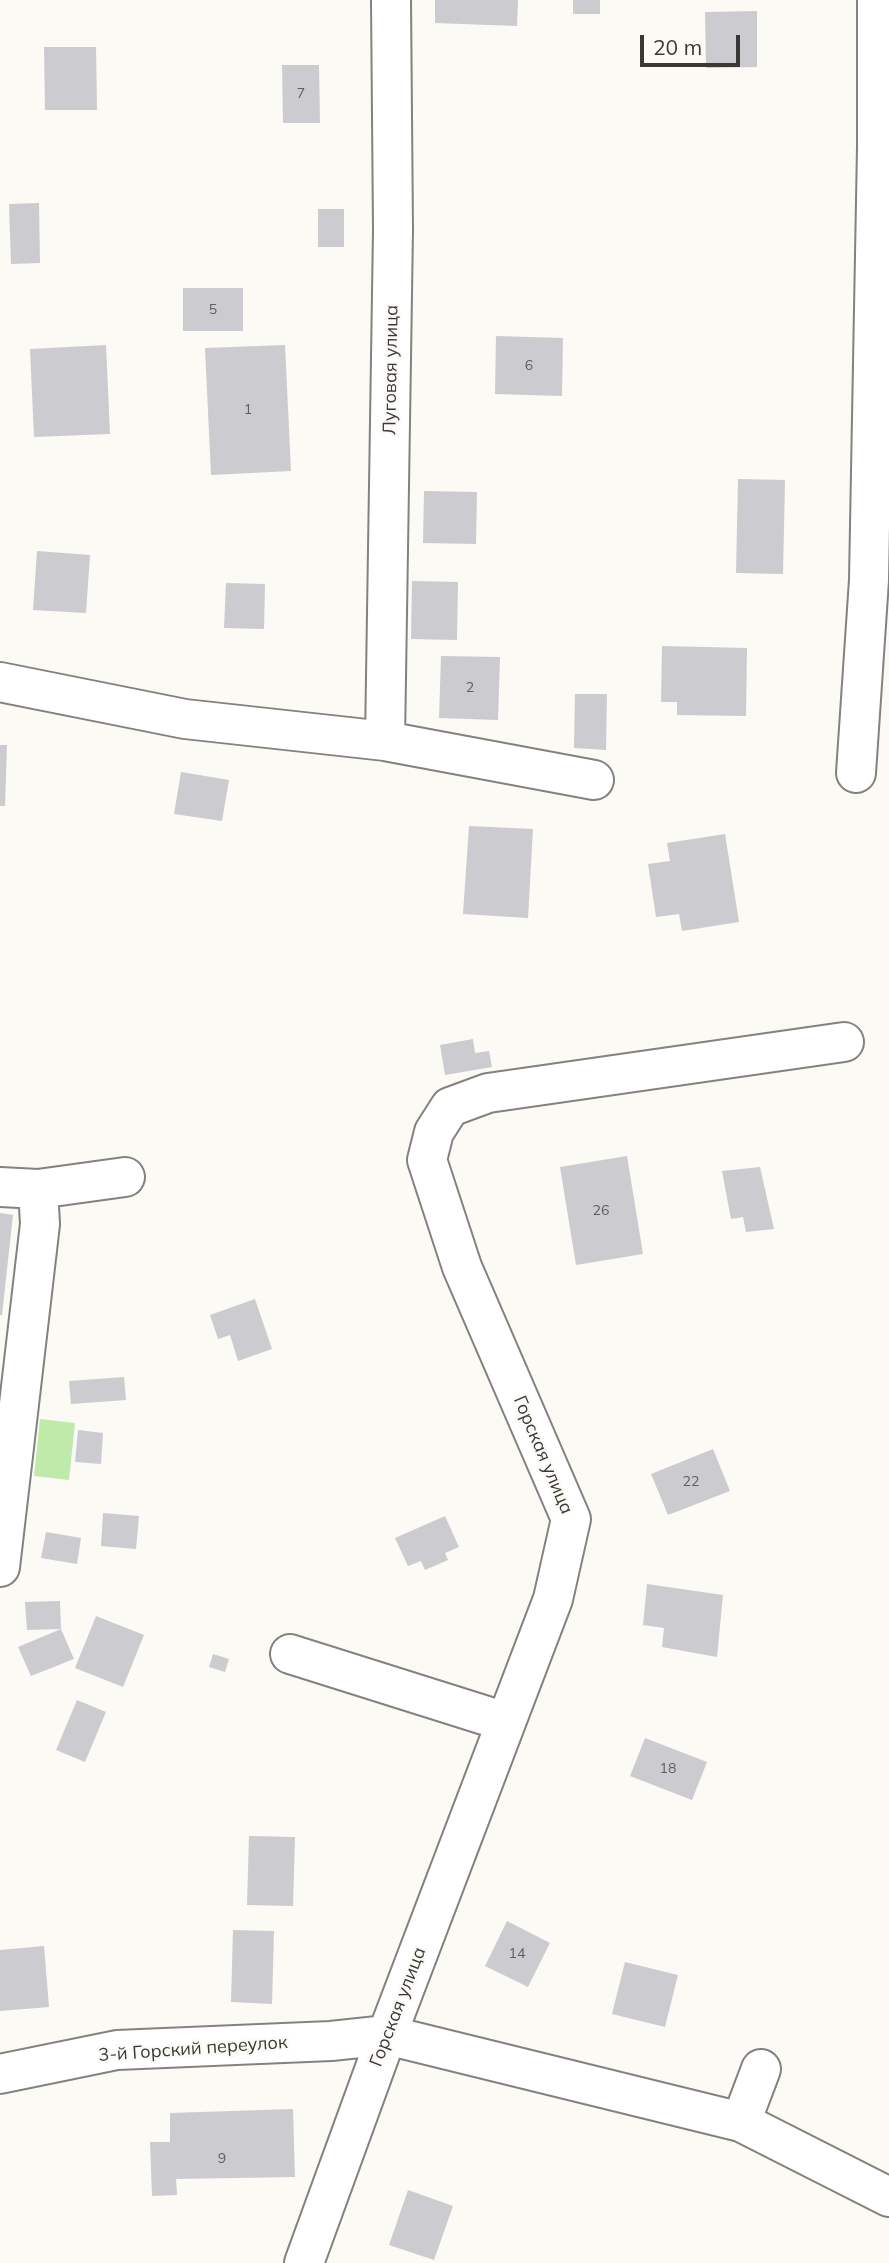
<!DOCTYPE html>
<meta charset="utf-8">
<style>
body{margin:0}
#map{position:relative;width:889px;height:2263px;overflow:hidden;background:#fbfaf5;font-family:Mulish,sans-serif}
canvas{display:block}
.scale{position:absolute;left:640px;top:35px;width:100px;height:32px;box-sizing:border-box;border:4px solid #393837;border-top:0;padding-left:9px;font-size:21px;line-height:24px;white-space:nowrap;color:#393837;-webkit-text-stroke:5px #fbfaf5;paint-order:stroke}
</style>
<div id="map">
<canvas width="889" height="2263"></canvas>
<div class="scale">20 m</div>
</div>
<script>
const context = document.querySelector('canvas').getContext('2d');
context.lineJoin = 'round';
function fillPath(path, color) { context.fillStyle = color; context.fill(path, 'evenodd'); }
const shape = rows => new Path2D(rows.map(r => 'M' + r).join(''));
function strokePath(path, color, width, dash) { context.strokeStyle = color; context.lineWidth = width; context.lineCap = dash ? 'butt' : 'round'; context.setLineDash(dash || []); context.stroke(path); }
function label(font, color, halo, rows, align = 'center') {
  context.font = font + ' Mulish,sans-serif'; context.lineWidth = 5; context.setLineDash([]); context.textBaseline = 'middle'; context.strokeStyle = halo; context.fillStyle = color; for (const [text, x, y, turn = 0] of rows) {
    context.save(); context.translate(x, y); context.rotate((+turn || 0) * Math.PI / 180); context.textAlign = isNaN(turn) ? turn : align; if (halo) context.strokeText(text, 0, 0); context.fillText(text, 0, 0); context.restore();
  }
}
const green = shape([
 [40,1419,75,1423,69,1480,34,1476]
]);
const building = shape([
 [435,0,518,0,517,26,435,23],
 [573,0,600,0,600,14,573,14],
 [757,11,757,67,706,68,705,12],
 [44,47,96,47,97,110,45,110],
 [282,65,319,65,320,123,283,123],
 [39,203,40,263,11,264,9,204],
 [318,209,344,209,344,247,318,247],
 [183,288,243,288,243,331,183,331],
 [496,336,563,338,562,396,495,394],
 [106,345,110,434,34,437,30,349],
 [285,345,291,471,211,475,205,348],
 [738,479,785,480,783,574,736,573],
 [424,491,477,492,476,544,423,543],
 [37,551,90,555,86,613,33,610],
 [412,581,458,582,457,640,411,639],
 [226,583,265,584,264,629,224,628],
 [662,646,747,648,746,716,677,715,677,702,661,702],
 [441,656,500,657,498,720,439,718],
 [575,694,607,694,606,750,574,748],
 [0,745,7,745,5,806,0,806],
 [181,772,229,780,222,821,174,814],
 [469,826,533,829,528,918,463,914],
 [725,834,739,922,682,931,679,914,656,917,648,864,670,861,667,843],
 [473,1039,475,1053,489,1051,492,1067,445,1075,440,1045],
 [627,1156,643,1254,576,1265,560,1167],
 [760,1167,774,1229,746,1232,743,1217,731,1219,722,1171],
 [0,1213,13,1215,2,1315,0,1315],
 [255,1299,272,1349,238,1361,230,1335,218,1339,210,1315],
 [124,1377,126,1400,71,1404,69,1381],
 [78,1430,103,1433,101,1464,75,1462],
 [713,1449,730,1491,668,1515,651,1474],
 [103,1513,139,1516,136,1549,101,1546],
 [445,1516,459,1547,445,1553,448,1560,425,1570,421,1561,408,1566,395,1538],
 [46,1532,81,1538,77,1564,41,1558],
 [647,1584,723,1595,717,1657,662,1647,664,1628,643,1625],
 [60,1601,61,1629,27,1630,25,1602],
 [96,1616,144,1635,123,1687,75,1668],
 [61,1629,74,1659,31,1676,18,1647],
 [213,1654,229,1659,225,1672,209,1667],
 [77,1700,106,1712,85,1762,56,1750],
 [645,1738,707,1762,692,1800,630,1776],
 [249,1836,295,1837,293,1906,247,1905],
 [507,1921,550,1943,528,1987,485,1966],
 [233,1930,274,1931,272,2004,231,2002],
 [44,1946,49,2007,0,2011,0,1950],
 [625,1962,678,1975,665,2027,612,2014],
 [293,2109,295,2177,176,2179,177,2195,152,2196,150,2142,170,2142,170,2113],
 [408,2190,453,2206,434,2260,389,2245]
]);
const minor = shape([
 [0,682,185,719,385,741,594,780],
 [385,741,393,230,391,0],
 [856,773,869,580,877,147,877,0],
 [0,1187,38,1189,125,1177],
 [0,1567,40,1224,38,1189],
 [290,1654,506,1722],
 [0,2074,117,2050,331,2041,387,2035,741,2122,889,2197],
 [741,2122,761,2069],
 [304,2263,387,2035,553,1599,571,1519,462,1267,427,1160,434,1132,450,1107,488,1093,844,1042]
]);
const numberNames = [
 ["7",301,94],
 ["5",213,310],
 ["6",529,366],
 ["1",248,410],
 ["2",470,688],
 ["26",601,1211],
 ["22",691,1482],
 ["18",668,1769],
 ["14",517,1954],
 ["9",222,2159]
];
const streetNames = [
 ["Луговая улица",391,370,-89],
 ["Горская улица",543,1455,67],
 ["Горская улица",398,2007,-69],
 ["3-й Горский переулок",193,2049,-4]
];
fillPath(green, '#c0eaaa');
fillPath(building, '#cccbcf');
strokePath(minor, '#84827f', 42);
strokePath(minor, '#fff', 38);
label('14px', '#5e5d5d', null, numberNames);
label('18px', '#393837', '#fbfaf5', streetNames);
</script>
